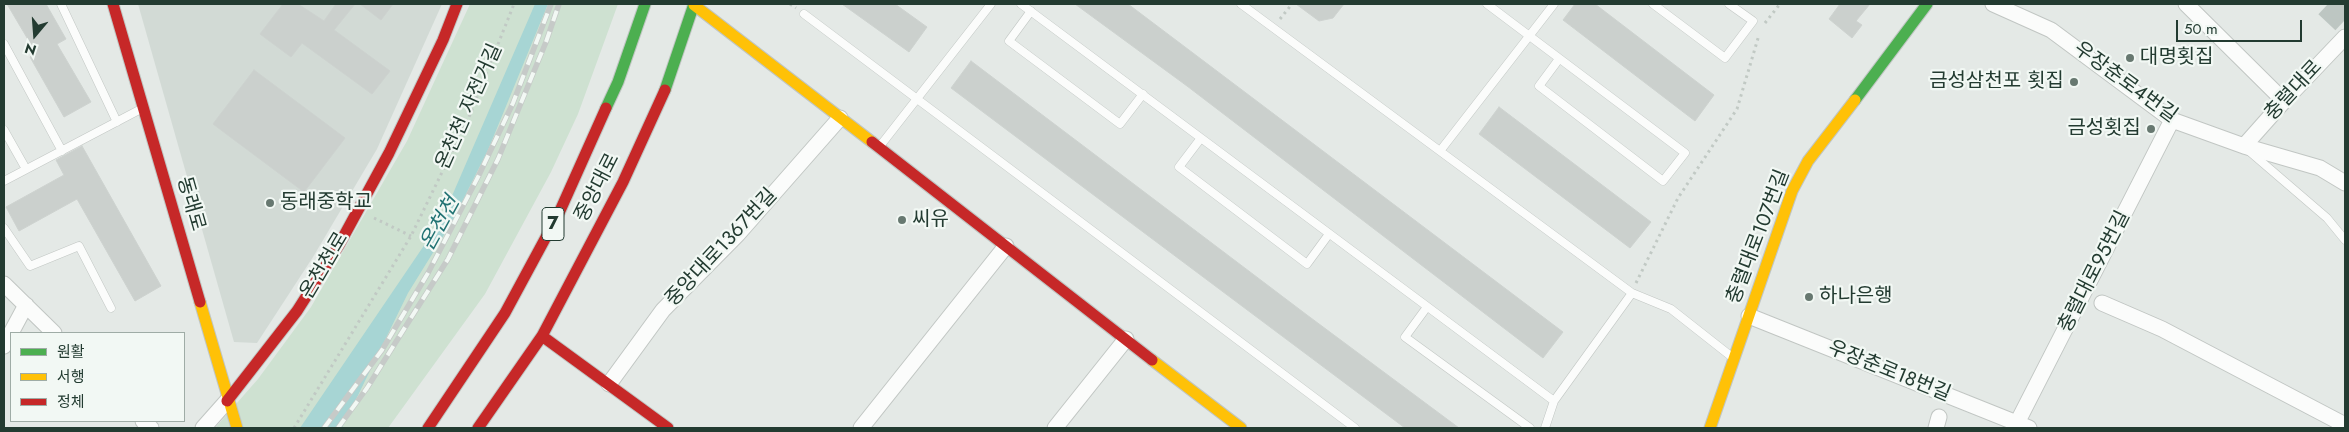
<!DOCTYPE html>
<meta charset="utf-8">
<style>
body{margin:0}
#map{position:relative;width:2349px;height:432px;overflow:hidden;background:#e4e9e6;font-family:Jost,"Noto Sans KR",sans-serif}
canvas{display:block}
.frame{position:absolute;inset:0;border:5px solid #233b31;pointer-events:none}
.legend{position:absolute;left:10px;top:332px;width:175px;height:90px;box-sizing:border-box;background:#f2f8f4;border:1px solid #9faca6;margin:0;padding:6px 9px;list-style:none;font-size:15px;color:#233b31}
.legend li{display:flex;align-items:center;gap:10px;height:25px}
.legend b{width:25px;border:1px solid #9faca6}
.north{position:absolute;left:10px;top:10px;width:50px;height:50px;-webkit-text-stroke:4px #f2f8f4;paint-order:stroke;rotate:198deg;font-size:14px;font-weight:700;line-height:20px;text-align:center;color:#233b31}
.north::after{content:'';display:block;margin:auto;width:18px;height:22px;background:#233b31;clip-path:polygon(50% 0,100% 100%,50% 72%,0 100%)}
.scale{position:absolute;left:2176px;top:20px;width:126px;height:22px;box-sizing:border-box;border:2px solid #233b31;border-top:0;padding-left:6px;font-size:15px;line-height:18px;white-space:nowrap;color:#233b31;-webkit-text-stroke:4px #f2f8f4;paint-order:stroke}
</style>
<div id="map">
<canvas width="2349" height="432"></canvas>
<div class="frame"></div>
<ul class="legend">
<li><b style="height:6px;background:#4caf50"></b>원활</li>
<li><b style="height:6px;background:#ffc107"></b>서행</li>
<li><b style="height:6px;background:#c62828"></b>정체</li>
</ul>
<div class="north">N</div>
<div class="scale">50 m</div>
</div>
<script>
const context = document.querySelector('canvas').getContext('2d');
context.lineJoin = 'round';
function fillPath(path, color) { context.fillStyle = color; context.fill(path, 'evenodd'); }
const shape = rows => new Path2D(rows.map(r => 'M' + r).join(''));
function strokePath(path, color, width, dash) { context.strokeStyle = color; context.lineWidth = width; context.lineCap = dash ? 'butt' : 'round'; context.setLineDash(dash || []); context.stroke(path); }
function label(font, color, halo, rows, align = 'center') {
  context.font = font + ' Jost,"Noto Sans KR",sans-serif'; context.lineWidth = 4.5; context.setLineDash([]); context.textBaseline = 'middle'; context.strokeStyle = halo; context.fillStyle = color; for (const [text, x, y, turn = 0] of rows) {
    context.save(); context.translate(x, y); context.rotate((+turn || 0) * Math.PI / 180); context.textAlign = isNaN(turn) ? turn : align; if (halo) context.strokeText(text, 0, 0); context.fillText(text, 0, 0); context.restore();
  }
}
const built = shape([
 [138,4,442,4,377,149,313,257,257,343,234,342]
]);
const green = shape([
 [470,4,618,4,578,114,551,172,485,294,388,428,215,428,258,379,311,307,407,141]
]);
const water = shape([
 [535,4,548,4,488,150,452,222,408,293,342,428,300,428,442,219]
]);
const building = shape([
 [7,4,46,4,66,39,57,44,91,102,64,117,30,57,36,53,7,4],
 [283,4,298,4,324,21,336,4,355,4,334,30,390,71,372,94,302,43,291,57,260,34,283,4],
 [360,4,393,4,381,20,360,4],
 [842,4,895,4,927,27,909,52,842,4],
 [1075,4,1128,4,1563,332,1543,358,1187,86,1075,4],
 [1296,4,1344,4,1333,18,1319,21,1296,4],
 [1575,4,1595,4,1714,95,1695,121,1563,20,1575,4],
 [1840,4,1870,4,1856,21,1862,25,1852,38,1829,19,1840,4],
 [971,61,1307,315,1459,428,1405,428,1103,202,951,88,971,61],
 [254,70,345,138,304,192,213,124,254,70],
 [1499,107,1651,222,1630,248,1479,134,1499,107],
 [82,146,161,286,135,301,77,199,19,231,6,207,64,175,56,160,82,146]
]);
const highwayTunnel = shape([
 [2328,4,2345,20]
]);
const path = shape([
 [790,4,796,8],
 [1280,19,1292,4],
 [1765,23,1780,4],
 [374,218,411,236],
 [1636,283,1678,198,1737,109,1759,35],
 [294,428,411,236,469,117,514,4]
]);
const lane = shape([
 [61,4,117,122],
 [1021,4,1554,401],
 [1241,4,1632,293,1671,309,1732,357],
 [1487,4,1685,153,1663,181,1539,86,1559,59],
 [1653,4,1725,58,1753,21,1729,4],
 [1031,11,1009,41,1120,124,1143,94],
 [804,14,1355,428],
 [4,44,62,151],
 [4,130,26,169],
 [1201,138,1179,167,1307,264,1329,234],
 [880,146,991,4],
 [1440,151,1554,4],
 [2249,151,2327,218,2345,240],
 [4,181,141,109],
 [4,228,30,266,79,246,111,308],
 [1427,307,1405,337,1530,428],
 [1545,428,1554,401,1632,293]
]);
const street = shape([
 [1993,4,2051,30,2172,120,2244,146,2320,168,2345,183],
 [2186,4,2284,101],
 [2244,146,2284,101,2345,37],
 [4,284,54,333],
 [2102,303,2162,329,2345,425],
 [1749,316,2029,428],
 [4,346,26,305],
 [609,384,663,310,738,234,840,118],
 [143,421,151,428],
 [2017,423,2172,120],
 [203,428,227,401],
 [861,428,1006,246],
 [1055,428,1126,339],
 [1936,428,1939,417]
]);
const fast = shape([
 [665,90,694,4],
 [1855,100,1927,4],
 [606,108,618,82,645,4]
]);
const slow = shape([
 [694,5,872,142],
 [200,302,237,428],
 [1152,360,1241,428],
 [1710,428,1792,191,1808,161,1855,100]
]);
const jam = shape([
 [113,4,200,302],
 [872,142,1152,360],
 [542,336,668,428],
 [227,401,297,311,339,245,389,153,443,40,457,4],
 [428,428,505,313,559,213,606,108],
 [478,428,542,336,623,182,665,90]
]);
const rail = shape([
 [324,428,382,350,428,273,478,177,513,103,551,4],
 [338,428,367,388,448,259,498,159,546,42,559,4]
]);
const markers = [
 [2130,58,5,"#677870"],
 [2074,82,5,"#677870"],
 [2151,129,5,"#677870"],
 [270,203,5,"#677870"],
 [902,220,5,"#677870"],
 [1809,297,5,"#677870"]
];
const shields = [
 [553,224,22]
];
const shieldNames = [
 ["7",553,224]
];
const poiNames = [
 ["대명횟집",2140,58],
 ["금성삼천포 횟집",2064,82,"right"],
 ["금성횟집",2141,129,"right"],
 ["동래중학교",280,203],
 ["씨유",912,220],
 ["하나은행",1819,297]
];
const streetNames = [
 ["우장춘로4번길",2125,83,36],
 ["충렬대로",2294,91,-47],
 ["온천천 자전거길",470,107,-66],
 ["중앙대로",598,188,-63],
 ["동래로",190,204,74],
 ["충렬대로107번길",1759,237,-69],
 ["중앙대로1367번길",722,248,-47],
 ["온천천로",325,266,-59],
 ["충렬대로95번길",2095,272,-63],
 ["우장춘로18번길",1889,372,22]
];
const waterNames = [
 ["온천천",441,224,-61]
];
fillPath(built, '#d2dad5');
fillPath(green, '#cee1d1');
fillPath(water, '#a7d5d4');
fillPath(building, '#cbd0cd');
strokePath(building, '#cdd2cf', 1);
strokePath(highwayTunnel, '#bdc6c2', 28, [28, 14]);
strokePath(lane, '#c1c6c3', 9);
strokePath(street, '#c1c6c3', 17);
strokePath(fast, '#c0c6c3', 13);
strokePath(slow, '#c0c6c3', 13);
strokePath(jam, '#c0c6c3', 13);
strokePath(path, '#c1c9c4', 3, [2.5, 4]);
strokePath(lane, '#fbfcfb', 8);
strokePath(street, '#fbfcfb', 15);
strokePath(fast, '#4caf50', 11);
strokePath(slow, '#ffc107', 11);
strokePath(jam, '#c62828', 11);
strokePath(rail, '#c6cac8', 5.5);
strokePath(rail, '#f2f8f4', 4, [11]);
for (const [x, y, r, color] of markers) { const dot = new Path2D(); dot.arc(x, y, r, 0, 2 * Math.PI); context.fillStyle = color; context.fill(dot); strokePath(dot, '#f2f8f4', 2); }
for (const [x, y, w] of shields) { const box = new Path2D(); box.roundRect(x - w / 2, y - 16.5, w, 33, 4); context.fillStyle = '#f2f8f4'; context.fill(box); strokePath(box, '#233b31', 1); }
label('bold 19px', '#233b31', null, shieldNames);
label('20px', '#233b31', '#f2f8f4', poiNames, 'left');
label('20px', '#233b31', '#f2f8f4', streetNames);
label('italic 21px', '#217273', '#f2f8f4', waterNames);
</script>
